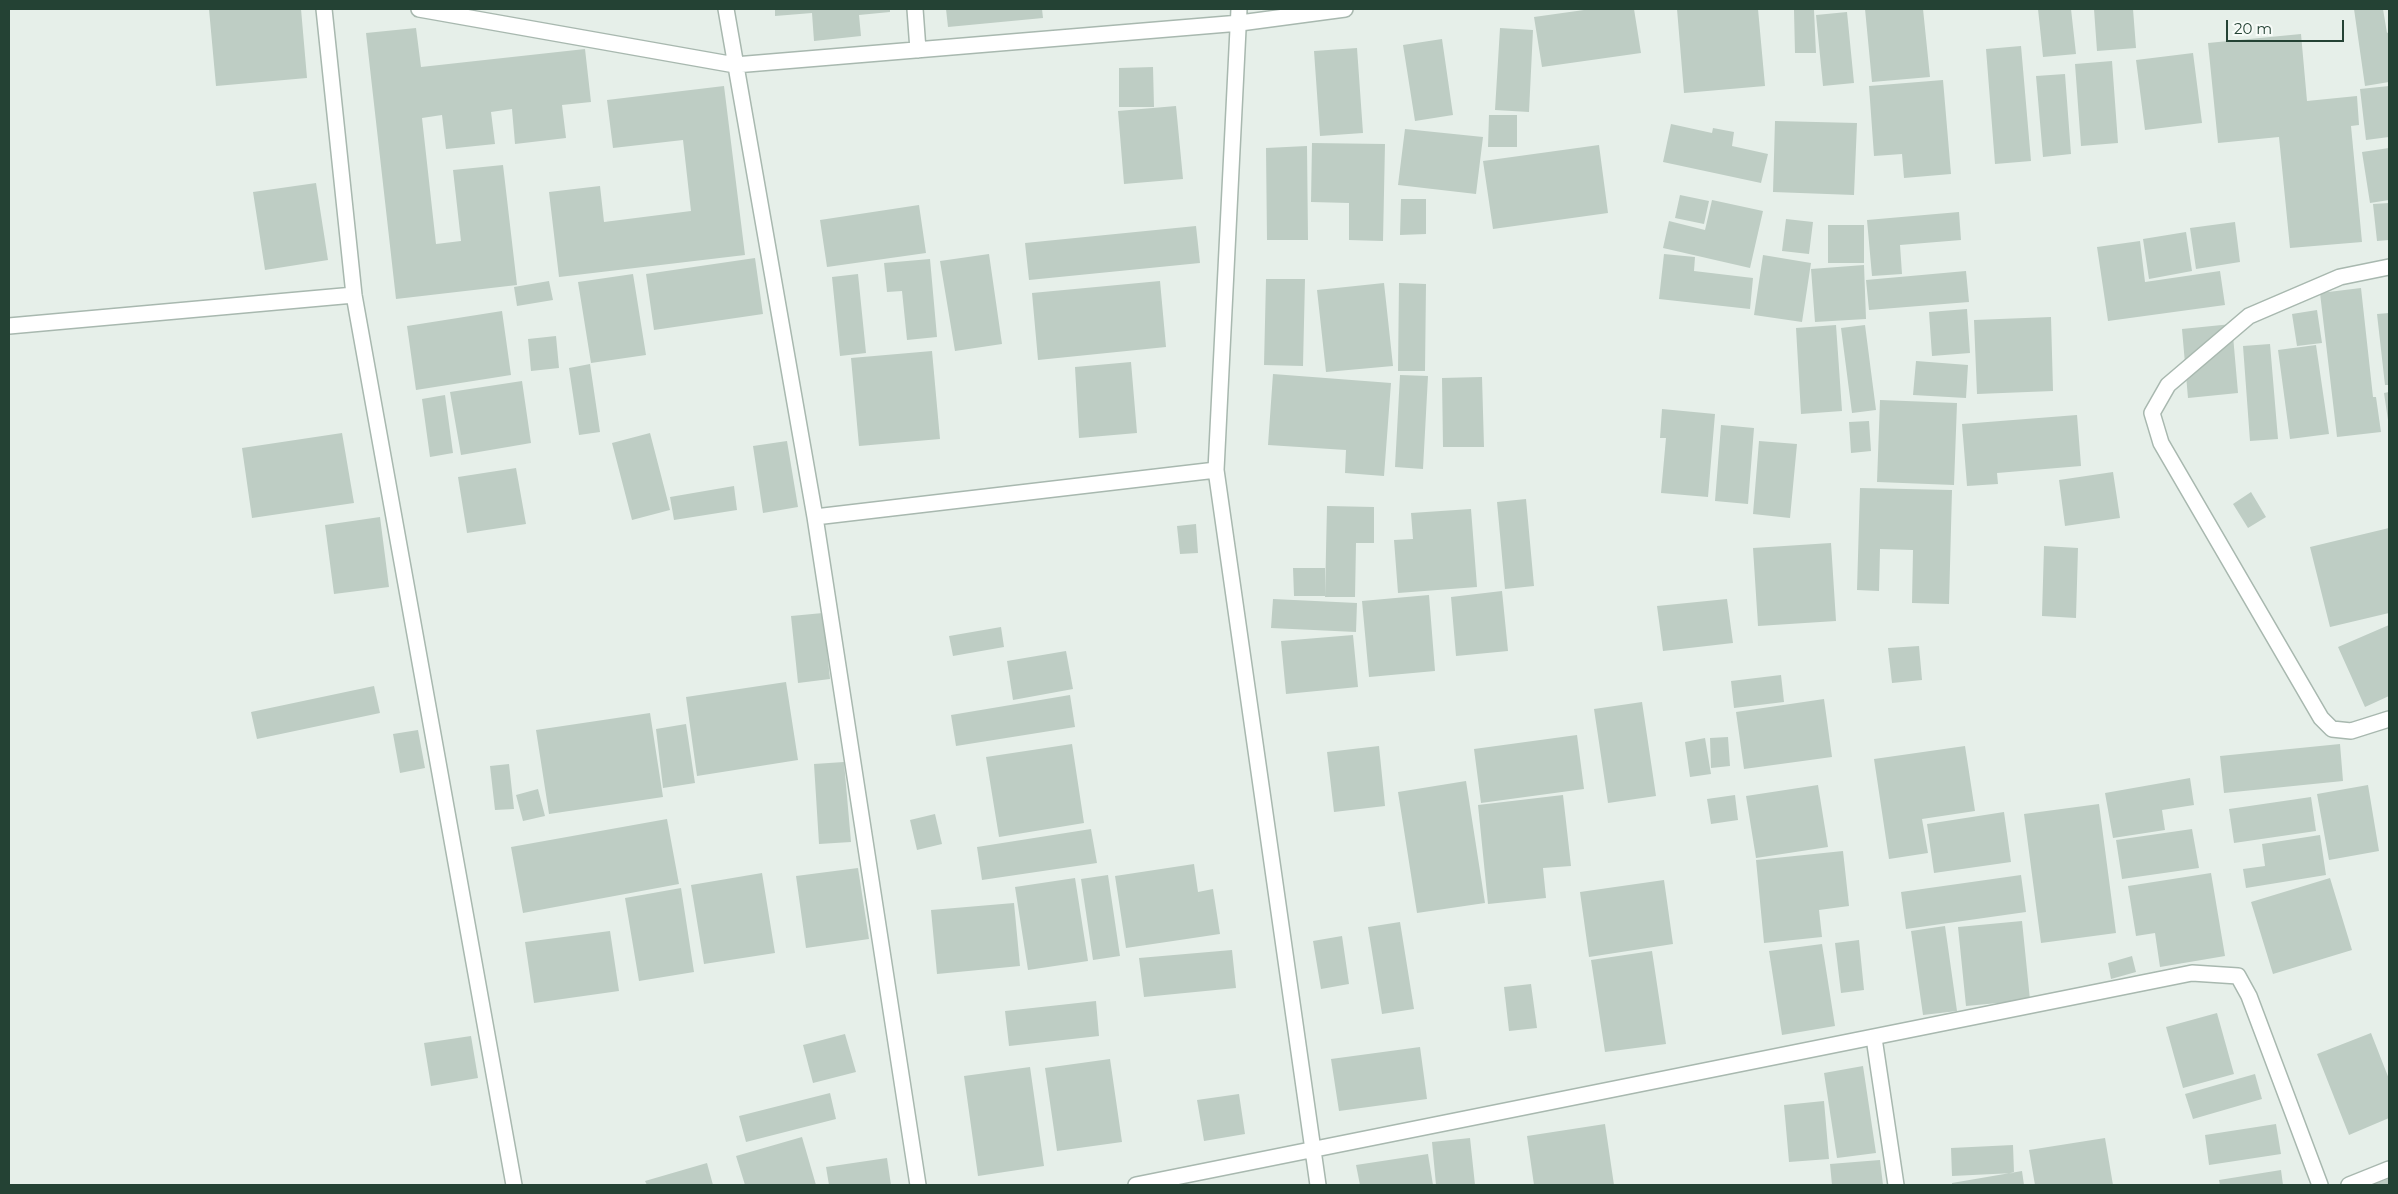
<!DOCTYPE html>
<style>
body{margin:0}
#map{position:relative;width:2398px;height:1194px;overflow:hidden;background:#e6efe9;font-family:Montserrat,sans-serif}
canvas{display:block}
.frame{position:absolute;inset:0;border:10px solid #244234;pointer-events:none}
.scale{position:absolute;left:2226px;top:20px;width:118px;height:22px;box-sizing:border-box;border:2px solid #244234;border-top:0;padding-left:6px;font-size:15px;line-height:18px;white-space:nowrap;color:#244234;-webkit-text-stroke:4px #f7fbf8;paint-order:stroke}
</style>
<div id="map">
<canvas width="2398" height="1194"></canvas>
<div class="frame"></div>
<div class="scale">20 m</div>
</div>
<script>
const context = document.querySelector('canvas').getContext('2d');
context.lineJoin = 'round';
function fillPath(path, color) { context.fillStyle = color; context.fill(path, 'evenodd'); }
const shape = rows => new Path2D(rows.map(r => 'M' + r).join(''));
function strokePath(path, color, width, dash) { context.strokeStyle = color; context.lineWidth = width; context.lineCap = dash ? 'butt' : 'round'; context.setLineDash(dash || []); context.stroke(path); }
const building = shape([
 [209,9,301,9,307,78,216,86],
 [775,9,890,9,890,12,859,15,861,36,814,41,812,13,775,16],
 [946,9,1042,9,1043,18,948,27],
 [1591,9,1634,9,1641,53,1542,67,1534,17],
 [1677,9,1758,9,1765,86,1684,93],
 [1865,9,1923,9,1930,77,1872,82],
 [2038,9,2071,9,2076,54,2043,57],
 [2094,9,2133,9,2136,48,2097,51],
 [2354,9,2383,9,2387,33,2389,32,2389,82,2365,86],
 [1794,10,1814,10,1816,53,1795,53],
 [1847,12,1854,83,1823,86,1816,15],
 [416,28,421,67,585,49,591,102,562,105,566,138,515,144,512,109,491,112,495,144,446,149,442,115,422,118,436,244,461,241,453,170,503,165,517,285,396,299,366,33],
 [1500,28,1533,30,1529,112,1495,110],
 [2301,34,2307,101,2357,96,2359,125,2351,126,2362,242,2290,248,2279,137,2218,143,2208,43],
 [1442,39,1453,115,1415,121,1403,45],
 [2021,46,2031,161,1995,164,1986,49],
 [1357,48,1363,133,1320,136,1314,51],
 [2193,53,2202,123,2145,130,2136,60],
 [2112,61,2118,143,2081,146,2075,64],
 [1153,67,1154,107,1119,107,1119,68],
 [2065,74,2071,154,2043,157,2036,76],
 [1943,80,1951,174,1904,178,1902,154,1874,156,1869,86],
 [724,86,745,255,559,277,549,192,600,186,604,222,691,211,683,140,613,148,607,100],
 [2389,86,2389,137,2366,140,2360,89],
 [1176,106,1183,179,1124,184,1118,111],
 [1489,115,1517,115,1517,147,1488,147],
 [1775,121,1857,123,1854,195,1773,192],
 [1671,124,1712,133,1713,128,1734,132,1732,146,1768,154,1761,183,1663,162],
 [1405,129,1483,137,1476,194,1398,185],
 [1312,143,1385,144,1383,241,1349,240,1349,203,1311,202],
 [1599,145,1608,213,1493,229,1483,161],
 [1307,146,1308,240,1267,240,1266,148],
 [2389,148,2389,200,2370,203,2362,152],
 [316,183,328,260,265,270,253,192],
 [1680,195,1709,201,1704,224,1675,218],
 [1401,199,1426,199,1426,234,1400,235],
 [1712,200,1763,211,1750,268,1663,248,1669,221,1705,230],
 [2389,203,2389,240,2377,241,2373,204],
 [919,205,926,253,827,267,820,220],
 [1959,212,1961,240,1900,245,1902,274,1872,276,1867,220],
 [1786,219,1813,222,1809,254,1782,251],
 [2235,222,2240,262,2196,269,2190,228],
 [1828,225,1864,225,1864,263,1828,263],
 [1196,226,1200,263,1029,280,1025,243],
 [2186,232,2192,271,2149,279,2143,239],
 [2140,241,2145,282,2220,271,2225,305,2108,321,2097,247],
 [989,254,1002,344,955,351,940,261],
 [1664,254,1695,257,1694,271,1753,278,1750,309,1659,299],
 [1763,255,1811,263,1802,322,1754,315],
 [755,258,763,314,654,330,646,274],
 [930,259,937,337,907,340,902,291,887,292,884,263],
 [1864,265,1866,319,1815,322,1811,269],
 [1966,271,1969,302,1869,310,1866,280],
 [633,274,646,355,591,363,578,282],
 [858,274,866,353,840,356,832,277],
 [1266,279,1305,279,1303,366,1264,365],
 [549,281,553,300,517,306,514,287],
 [1160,281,1166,347,1038,360,1032,293],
 [1384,283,1393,366,1326,372,1317,290],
 [1399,283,1426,284,1425,371,1398,371],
 [2361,288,2373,397,2376,397,2381,432,2337,437,2320,293],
 [1967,309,1970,353,1932,356,1929,312],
 [2317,310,2322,343,2297,346,2292,314],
 [502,311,511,375,416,390,407,326],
 [2389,313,2389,385,2385,385,2377,314],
 [2051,317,2053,391,1977,394,1974,320],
 [2232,324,2238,393,2188,398,2182,329],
 [1836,325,1842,411,1801,414,1796,328],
 [1865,325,1876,410,1852,413,1841,328],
 [556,336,559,368,531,371,528,339],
 [2270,344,2278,439,2250,441,2243,346],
 [2316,345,2329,434,2290,439,2278,350],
 [932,351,940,439,859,446,851,358],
 [1916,361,1968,365,1966,398,1913,395],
 [1131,362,1137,433,1079,438,1075,367],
 [590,364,600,432,579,435,569,368],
 [1273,374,1391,383,1384,476,1345,473,1346,450,1268,445],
 [1400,375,1428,376,1423,469,1395,467],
 [1482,377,1484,447,1443,447,1442,378],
 [522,381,531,443,461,455,450,392],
 [2389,392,2389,420,2388,420,2384,393],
 [445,395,453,453,430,457,422,399],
 [1880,400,1957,403,1954,485,1877,482],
 [1662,409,1715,414,1708,497,1661,493,1666,438,1660,438],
 [2077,415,2081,466,1997,473,1998,484,1967,486,1962,424],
 [1869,421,1871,451,1851,453,1849,422],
 [1721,425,1754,428,1748,504,1715,501],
 [342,433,354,503,252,518,242,448],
 [650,433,670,510,632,520,612,443],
 [787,441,798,507,763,513,753,446],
 [1759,441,1797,444,1790,518,1753,514],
 [516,468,526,524,467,533,458,477],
 [2113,472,2120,518,2065,526,2059,480],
 [734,486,737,510,674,520,670,497],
 [1860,488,1952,490,1949,604,1912,603,1913,550,1880,549,1879,591,1857,590],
 [2251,492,2266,517,2248,528,2233,504],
 [1526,499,1534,586,1505,589,1497,502],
 [1327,506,1374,507,1374,543,1356,543,1355,597,1325,597],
 [1471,509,1477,587,1398,593,1394,540,1413,539,1411,513],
 [380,517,389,587,334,594,325,525],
 [1196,524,1198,553,1180,554,1177,526],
 [2389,528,2389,613,2330,627,2310,547],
 [1831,543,1836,621,1758,626,1753,548],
 [2044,546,2078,548,2076,618,2042,616],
 [1293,568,1325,568,1325,596,1294,596],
 [1502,591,1508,651,1456,656,1451,597],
 [1429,595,1435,671,1369,677,1362,601],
 [1273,599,1357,603,1356,632,1271,628],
 [1727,599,1733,643,1663,651,1657,606],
 [823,613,830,679,798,683,791,616],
 [2389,625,2389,696,2365,707,2338,647],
 [1001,627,1004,647,953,656,949,636],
 [1353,635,1358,687,1286,694,1281,641],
 [1919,646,1922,680,1892,683,1888,648],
 [1066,651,1073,689,1013,700,1007,661],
 [1781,675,1784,702,1734,708,1731,681],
 [786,682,798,760,697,776,686,697],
 [374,686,380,713,257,739,251,712],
 [1070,695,1075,727,956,746,951,715],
 [1824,699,1832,757,1744,769,1736,712],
 [1642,702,1656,796,1608,803,1594,709],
 [650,713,663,797,549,814,536,730],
 [686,724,695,783,663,788,656,729],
 [418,730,425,768,400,773,393,734],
 [1577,735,1584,789,1481,803,1474,749],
 [1728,737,1730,766,1711,768,1710,738],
 [1705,738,1711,774,1690,777,1685,742],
 [1072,744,1084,823,999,837,986,757],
 [2340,744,2343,781,2224,793,2220,756],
 [1379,746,1385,806,1334,812,1327,752],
 [1965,746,1975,811,1922,819,1928,853,1889,859,1874,759],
 [844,762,851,842,819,844,814,764],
 [509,764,514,809,495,810,490,766],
 [2190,778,2194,805,2162,810,2165,830,2113,838,2105,793],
 [1466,781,1485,903,1417,913,1398,792],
 [1818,785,1828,847,1756,858,1746,796],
 [2368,785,2379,851,2329,860,2317,794],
 [538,789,545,816,523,821,516,795],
 [1563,795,1571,866,1543,868,1546,898,1488,904,1478,805],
 [1735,795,1738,820,1711,824,1707,799],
 [2311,797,2316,831,2234,843,2229,809],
 [2099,804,2116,933,2041,943,2024,814],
 [2004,812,2011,862,1934,873,1927,824],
 [935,814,942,844,917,850,910,820],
 [667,819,679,884,523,913,511,847],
 [1091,829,1097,863,982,880,977,847],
 [2192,829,2199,868,2122,879,2116,840],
 [2320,835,2326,875,2246,888,2243,869,2265,866,2262,844],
 [1843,851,1849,906,1819,910,1822,937,1764,943,1756,860],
 [1194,864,1198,892,1213,889,1220,934,1126,948,1115,876],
 [858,868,869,939,806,948,796,876],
 [762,873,775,953,704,964,691,885],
 [2211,873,2225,956,2160,967,2155,933,2136,936,2128,886],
 [1108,875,1120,956,1093,960,1081,879],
 [2021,875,2026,912,1906,929,1901,892],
 [1075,878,1088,961,1028,970,1015,887],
 [2330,878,2352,950,2273,974,2251,902],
 [1664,880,1673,944,1589,957,1580,892],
 [681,888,694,972,639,981,625,898],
 [1014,903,1020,966,937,974,931,910],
 [2022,921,2030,1000,1966,1006,1958,927],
 [1400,922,1414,1009,1382,1014,1368,927],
 [1945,926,1957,1011,1923,1015,1911,931],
 [610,931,619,991,534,1003,525,942],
 [1342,936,1349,984,1321,989,1313,941],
 [1859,940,1864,990,1841,993,1835,943],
 [1822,944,1835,1026,1782,1035,1769,951],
 [1232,950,1236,988,1144,997,1139,958],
 [1652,951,1666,1044,1605,1052,1591,960],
 [2132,956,2136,972,2111,979,2108,963],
 [1531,984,1537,1028,1509,1031,1504,987],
 [1096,1001,1099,1036,1009,1046,1005,1011],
 [2217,1013,2234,1074,2183,1088,2166,1027],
 [2371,1033,2389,1079,2389,1118,2349,1135,2317,1054],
 [845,1034,856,1072,813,1083,803,1045],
 [471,1036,478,1078,431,1086,424,1043],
 [1420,1047,1427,1099,1339,1111,1331,1059],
 [1110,1059,1122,1142,1057,1151,1045,1068],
 [1863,1066,1876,1153,1837,1158,1824,1073],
 [1030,1067,1044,1166,978,1176,964,1076],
 [2255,1074,2262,1099,2193,1119,2185,1094],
 [830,1093,836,1119,746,1142,739,1116],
 [1239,1094,1245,1134,1204,1141,1197,1100],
 [1824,1101,1829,1159,1789,1162,1784,1105],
 [1605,1124,1614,1185,1534,1185,1527,1136],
 [2276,1124,2281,1154,2209,1165,2205,1135],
 [802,1137,816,1185,745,1185,736,1156],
 [1470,1138,1475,1185,1436,1185,1432,1142],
 [2105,1138,2113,1185,2035,1185,2029,1150],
 [2013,1145,2014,1173,1952,1176,1951,1148],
 [1428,1154,1433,1185,1360,1185,1356,1165],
 [887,1158,891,1185,829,1185,826,1167],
 [1880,1160,1883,1185,1832,1185,1830,1164],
 [707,1163,713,1185,647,1185,645,1181],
 [2281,1170,2283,1185,2220,1185,2219,1180],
 [2022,1171,2024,1185,1952,1185,1952,1183],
 [2388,1179,2389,1185,2371,1185]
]);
const minor = shape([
 [324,9,354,295,514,1185],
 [419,9,735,65,1240,23,1345,9],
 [726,9,815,517,918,1185],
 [915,9,918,50],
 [1239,9,1216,470,1318,1185],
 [2389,267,2340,277,2249,316,2168,385,2152,413,2161,443,2321,718,2332,729,2351,731,2389,719],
 [9,326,354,295],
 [815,517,1216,470],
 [1874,1038,1896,1185],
 [1136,1185,2192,973,2238,976,2249,996,2320,1185],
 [2349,1185,2389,1169]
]);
fillPath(building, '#becdc4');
strokePath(minor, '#a8b8af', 18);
strokePath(minor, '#fff', 15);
</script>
